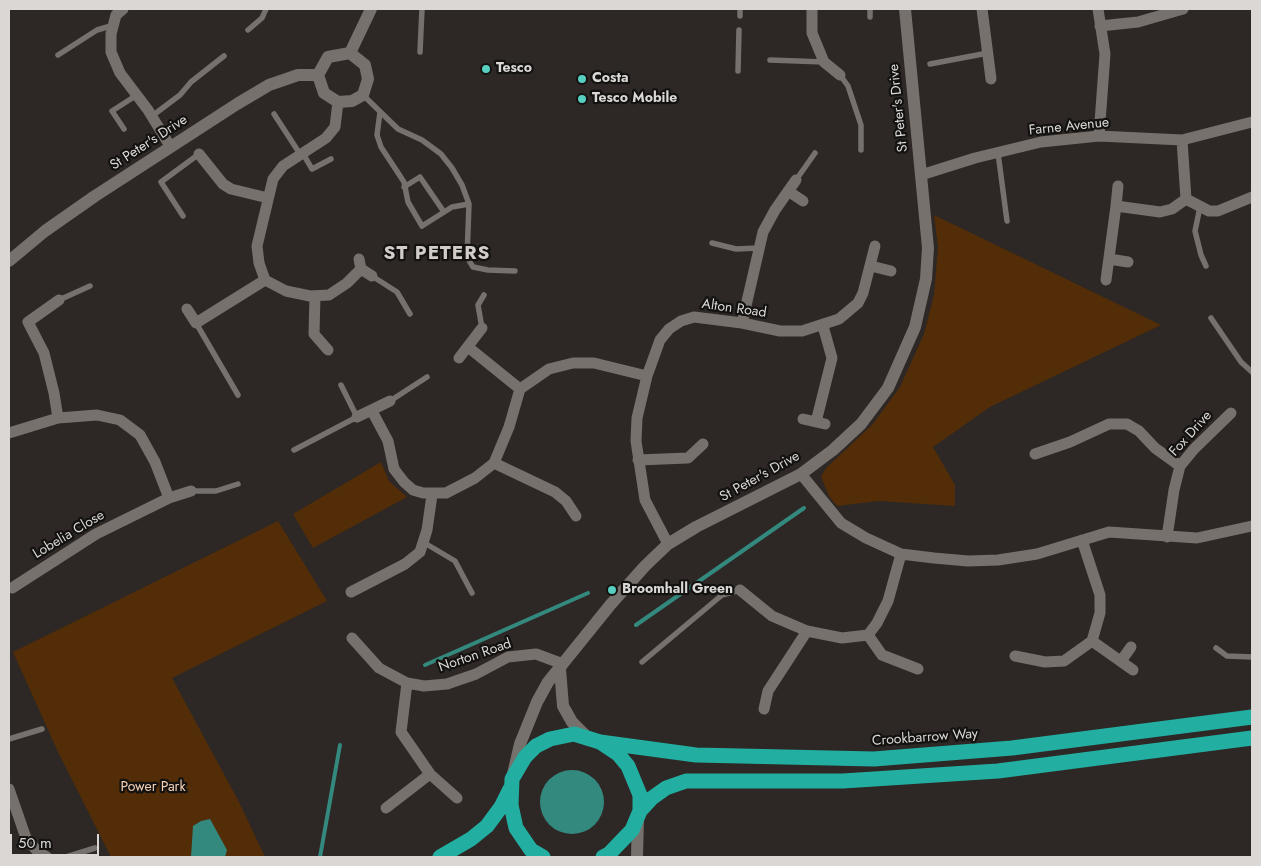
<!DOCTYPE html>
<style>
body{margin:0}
#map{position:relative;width:1261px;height:866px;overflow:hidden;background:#2d2825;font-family:Jost,sans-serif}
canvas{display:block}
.frame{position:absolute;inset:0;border:10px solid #dad7d5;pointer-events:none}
.scale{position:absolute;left:10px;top:834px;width:89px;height:22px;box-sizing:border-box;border:2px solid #dad7d5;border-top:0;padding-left:6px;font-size:15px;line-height:18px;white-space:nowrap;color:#dad7d5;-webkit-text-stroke:4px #131210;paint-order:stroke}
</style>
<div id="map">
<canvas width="1261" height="866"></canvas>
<div class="frame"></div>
<div class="scale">50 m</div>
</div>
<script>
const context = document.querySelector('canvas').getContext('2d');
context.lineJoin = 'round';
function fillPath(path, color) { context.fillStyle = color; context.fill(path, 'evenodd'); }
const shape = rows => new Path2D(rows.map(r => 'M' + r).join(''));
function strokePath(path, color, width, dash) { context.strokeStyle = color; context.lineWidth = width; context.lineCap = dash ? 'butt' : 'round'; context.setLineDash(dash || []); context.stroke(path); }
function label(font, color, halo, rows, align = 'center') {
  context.font = font + ' Jost,sans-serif'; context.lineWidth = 4.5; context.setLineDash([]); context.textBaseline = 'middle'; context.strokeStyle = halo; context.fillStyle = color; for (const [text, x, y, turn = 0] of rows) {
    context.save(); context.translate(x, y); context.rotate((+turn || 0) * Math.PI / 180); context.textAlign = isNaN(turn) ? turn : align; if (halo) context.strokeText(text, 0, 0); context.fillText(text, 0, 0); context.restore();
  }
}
const green = shape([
 [934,215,1161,325,990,407,933,447,955,485,955,506,879,501,837,506,829,496,821,477,826,468,872,425,900,387,924,334,934,295,938,247],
 [381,462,389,481,407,497,313,548,293,514],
 [278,521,327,601,172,678,239,802,265,857,111,857,58,752,13,652]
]);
const water = shape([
 '540 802a32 32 0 1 1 64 0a32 32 0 1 1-64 0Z',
 [210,819,227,850,225,857,191,857,193,826,201,821]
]);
const stream = shape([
 [636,625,804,508],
 [425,665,588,593],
 [320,857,340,745]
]);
const lane = shape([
 [740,16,740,9],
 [870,17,870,9],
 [248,30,262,18,266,9],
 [420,52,422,9],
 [58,55,97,30,114,25],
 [770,60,824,62],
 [930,64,988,53],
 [738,71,739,30],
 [840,75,848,86,861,125,861,150],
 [363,95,398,129,422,140,441,154,452,168,462,185,469,204,467,257,473,267,488,270,515,271],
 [380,112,377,135,381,147,404,182,408,202,422,226,452,207,469,204],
 [274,114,300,154],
 [152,116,180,95,191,82,224,56],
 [124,129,112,111,137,95],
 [302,152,312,169,331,159],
 [998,153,1007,221],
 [796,180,815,153],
 [404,187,420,177,444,212],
 [1200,207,1195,231,1201,255,1206,266],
 [183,216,161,182,199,154],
 [712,243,736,249,759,248],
 [372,276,397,292,410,314],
 [59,300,90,286],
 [1211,318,1241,362,1252,372],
 [196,323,238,395],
 [482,328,478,305,484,295],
 [390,401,427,377],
 [294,450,357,417,341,385],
 [191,491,216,491,238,484],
 [423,542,455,561,472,593],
 [1216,648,1227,656,1252,657],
 [642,662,722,595,740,590],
 [9,739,42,729],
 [66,857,95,848]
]);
const street = shape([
 [123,9,116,15,111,34,111,52,120,73,148,110,170,146],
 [812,9,812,33,824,62,840,75],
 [982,9,991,79],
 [1098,9,1105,54,1099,136],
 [1100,26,1138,22,1183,9],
 [338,102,335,127,326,138,283,166,273,179,257,246,259,263,265,280,286,291,310,296,329,295,347,283,361,269],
 [199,154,223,184,231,189,268,198],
 [921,175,975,158,1041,142,1099,136,1182,140,1252,122],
 [788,191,803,201],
 [1186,199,1209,211,1218,211,1252,197],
 [1116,206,1118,186],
 [359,259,361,269,372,276],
 [1109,259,1128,262],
 [871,266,891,271],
 [1106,280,1116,206,1160,212,1172,209,1186,199,1182,140],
 [315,296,314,334,328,350],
 [187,309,196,323,265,280],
 [742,323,763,232,775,210,796,180],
 [468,347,520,389],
 [459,358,482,328],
 [372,411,388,441,394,469,404,482,413,490,423,493,446,493,475,478,494,463,509,427,520,389,549,369,573,363,594,363,647,376],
 [357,417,390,401],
 [58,418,54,393,44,353,28,322,59,300],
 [803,419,825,424],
 [816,422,832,358,823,326],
 [9,433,58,418,97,415,120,420,140,435,155,462,169,498,96,534,12,588],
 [1035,454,1070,442,1109,424,1127,424,1139,431,1155,448,1180,466],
 [638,460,688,458,703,444],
 [494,463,555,492,566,501,576,516],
 [801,474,841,523,866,538,901,554,934,558,968,561,998,560,1037,554,1109,532,1197,538,1252,526],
 [169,498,191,491],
 [1167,537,1174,490,1180,466,1194,449,1231,413],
 [668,544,645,500,636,441,637,418,647,376,660,340,669,329,681,321,694,317,742,323,780,331,802,331,839,319,858,303,863,293,875,246],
 [740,590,772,616,807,631,842,638,868,635,877,623,888,601,901,554],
 [351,592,405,564,420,552,427,530,432,495],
 [868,635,882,655,918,669],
 [352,638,379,668,407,683,424,686,447,684,476,674,508,657,536,654,563,664],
 [1092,641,1133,670],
 [1015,656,1045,662,1064,661,1092,641,1100,613,1100,595,1082,540],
 [1121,661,1131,647],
 [407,683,401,732,430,774,457,798],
 [764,709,768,691,807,631],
 [9,789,26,838,38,852,47,857],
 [386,808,430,774]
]);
const secondary = shape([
 [350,53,365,65,368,79,363,95,352,101,338,102,324,93,318,75,328,57,350,53],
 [350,53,371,9],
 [9,261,45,231,95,196,237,104,269,85,298,75,318,75],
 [560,669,563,706,572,722,586,736],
 [513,774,520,744,537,702,548,682,611,604,645,566,668,544,696,527,801,474,833,450,861,424,888,388,915,327,926,279,928,248,905,9],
 [637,857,638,816]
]);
const highway = shape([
 [600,742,696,755,874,759,1012,748,1252,717],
 [640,811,652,798,666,788,686,781,843,781,998,771,1252,738],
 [440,857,471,839,487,826,501,807,510,789],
 [543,857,531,850,516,828,511,805,512,779,525,757,536,746,550,739,574,734,600,742,618,754,628,766,640,795,640,811,632,830,609,854,603,857]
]);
const markers = [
 [486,69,5,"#58cec1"],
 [582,79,5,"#58cec1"],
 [582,99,5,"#58cec1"],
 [612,590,5,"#58cec1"]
];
const poiNames = [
 ["Tesco",496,69],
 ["Costa",592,79],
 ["Tesco Mobile",592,99],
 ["Broomhall Green",622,590]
];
const streetNames = [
 ["St Peter's Drive",899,108,-96],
 ["Farne Avenue",1069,127,-6],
 ["St Peter's Drive",149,143,-33],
 ["Alton Road",734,309,8],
 ["Fox Drive",1191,434,-48],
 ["St Peter's Drive",760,477,-29],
 ["Lobelia Close",69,535,-31],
 ["Norton Road",475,656,-19],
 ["Crookbarrow Way",925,738,-4]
];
const parkNames = [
 ["Power Park",153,788]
];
const districtNames = [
 ["ST PETERS",437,254]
];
fillPath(green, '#522d08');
fillPath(water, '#34897f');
strokePath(stream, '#34897f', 4);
strokePath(lane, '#76716d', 5.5);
strokePath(street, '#76716d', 11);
strokePath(secondary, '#76716d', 12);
strokePath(highway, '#22afa2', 15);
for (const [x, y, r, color] of markers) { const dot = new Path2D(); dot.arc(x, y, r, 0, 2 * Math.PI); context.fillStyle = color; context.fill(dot); strokePath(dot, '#131210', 2); }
label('bold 14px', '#dad7d5', '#131210', poiNames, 'left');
label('14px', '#dad7d5', '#131210', streetNames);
label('14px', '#f4d1b6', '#131210', parkNames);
context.letterSpacing = '1px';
label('bold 19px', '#d3cdc9', '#131210', districtNames);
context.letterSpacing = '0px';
</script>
